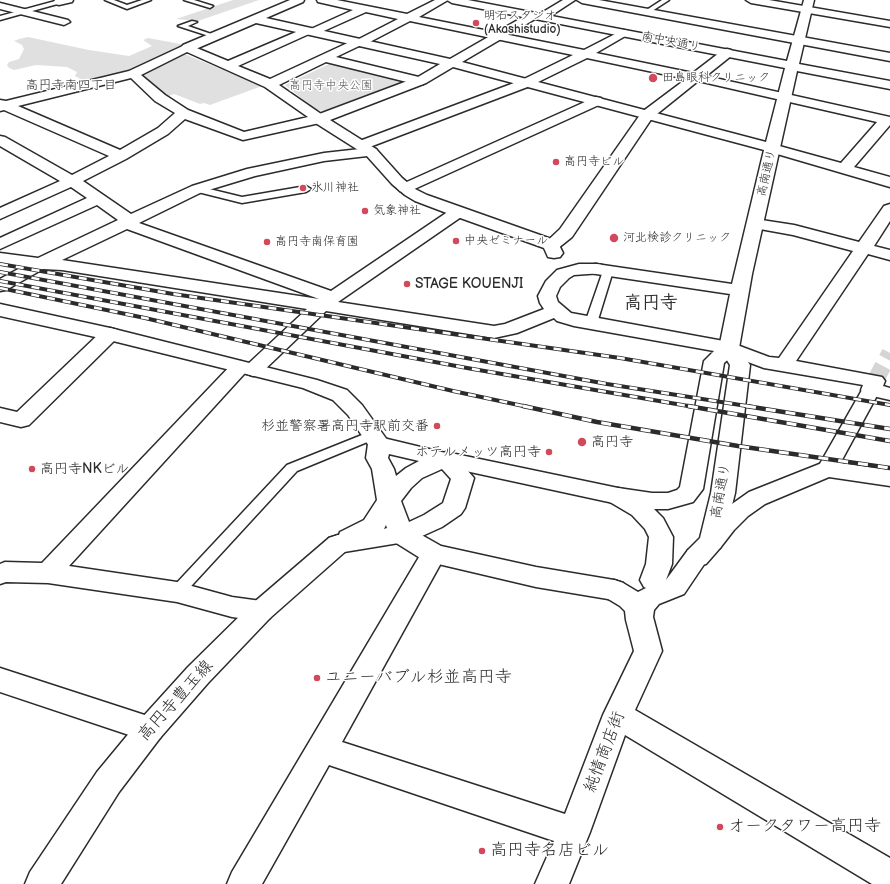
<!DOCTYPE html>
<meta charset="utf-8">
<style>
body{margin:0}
canvas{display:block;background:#fff}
</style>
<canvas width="890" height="884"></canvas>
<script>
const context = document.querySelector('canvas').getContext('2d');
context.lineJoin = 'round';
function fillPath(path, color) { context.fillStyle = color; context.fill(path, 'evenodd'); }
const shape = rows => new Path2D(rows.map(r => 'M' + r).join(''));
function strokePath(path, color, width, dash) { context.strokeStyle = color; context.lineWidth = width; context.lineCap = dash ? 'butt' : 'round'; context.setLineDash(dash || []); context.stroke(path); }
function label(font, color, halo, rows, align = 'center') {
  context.font = font + ' "Balsamiq Sans","Klee One",sans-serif'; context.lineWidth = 3; context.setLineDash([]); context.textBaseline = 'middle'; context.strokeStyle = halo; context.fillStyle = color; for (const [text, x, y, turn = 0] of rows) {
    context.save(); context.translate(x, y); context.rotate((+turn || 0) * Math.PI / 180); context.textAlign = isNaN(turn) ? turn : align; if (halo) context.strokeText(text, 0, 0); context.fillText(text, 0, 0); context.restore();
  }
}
const green = shape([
 [233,0,259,0,198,21,176,19],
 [28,37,89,50,129,56,152,46,143,40,148,38,186,45,129,73,86,82,75,76,77,72,67,67,36,65,14,70,9,68,7,65,9,62,19,59,24,49,22,45,14,41,19,39],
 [182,53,262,86,210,105,204,103,200,104,174,94,167,97,141,73],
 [329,64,405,82,327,111,316,110,285,85]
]);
const pedestrianTunnel = shape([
 [875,381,890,353]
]);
const service = shape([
 [59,0,62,2,61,3,0,20,0,16,59,0],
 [105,0,114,0,127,5,142,0,151,0,127,9,105,0],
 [184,0,194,0,213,6,210,8,184,0],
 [662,0,669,0,649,13,645,13,645,11,662,0],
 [192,21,197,22,188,26,217,36,212,37,178,26,192,21],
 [197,186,242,197,306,186,311,189,306,192,242,203,194,191,192,189,197,186],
 [608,268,613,271,597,323,595,325,587,325,585,323,603,271,608,268],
 [372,431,377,432,378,435,377,438,297,471,182,596,177,598,172,596,169,592,172,588,287,465,372,431]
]);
const pedestrian = shape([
 [871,384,878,386,880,390,837,469,834,474,827,476,820,474,817,469,862,390,864,386,871,384]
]);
const minor = shape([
 [55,0,73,0,72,2,59,5,55,4,54,2,55,0],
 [317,0,337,0,407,14,435,0,448,0,419,17,584,50,623,30,627,31,629,33,627,35,596,53,693,73,723,50,727,49,731,50,733,53,731,56,706,76,890,117,890,125,854,167,890,177,890,187,767,151,765,148,767,145,772,144,841,163,877,122,698,81,652,118,572,237,557,249,551,250,545,249,543,245,560,229,642,112,686,79,587,58,530,86,367,148,376,149,378,152,376,155,324,161,255,176,202,192,139,223,331,291,452,209,458,207,464,209,466,212,464,215,338,302,494,326,505,324,544,309,540,303,538,296,546,281,557,270,579,264,596,264,602,265,605,269,602,273,574,275,569,278,560,287,556,296,558,302,571,313,729,342,769,357,779,358,853,251,793,235,749,227,747,224,749,221,755,219,794,225,859,242,884,206,890,204,890,221,874,246,890,250,890,260,868,254,796,361,882,377,885,381,883,386,890,388,890,400,864,394,861,390,863,385,764,368,732,356,724,363,703,489,693,502,668,509,654,509,663,518,673,537,672,564,666,580,688,550,697,548,706,550,709,557,684,594,659,604,654,610,653,617,662,651,635,710,890,858,890,884,872,884,625,735,590,832,569,884,535,884,554,841,329,765,262,884,227,884,232,872,425,547,434,545,443,547,446,554,342,742,565,814,603,715,634,651,626,620,625,611,620,606,605,597,601,590,605,583,614,580,623,583,638,592,646,588,644,587,640,580,646,564,649,537,645,529,632,515,610,502,606,496,610,490,618,488,652,493,668,493,677,490,680,487,704,361,714,351,574,326,557,321,554,318,517,333,494,338,326,311,260,374,253,376,245,373,69,566,177,582,232,597,261,601,270,604,274,611,270,618,261,621,232,617,177,602,48,583,6,582,0,584,0,564,5,562,42,563,233,363,240,361,248,364,307,309,62,270,43,269,6,290,0,291,0,279,22,267,0,263,0,253,38,258,118,220,97,205,0,249,0,238,87,198,71,187,0,219,0,208,60,181,0,146,0,136,5,137,72,175,109,156,4,110,0,111,0,100,6,101,129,71,187,44,228,61,303,29,311,29,353,10,318,2,317,0],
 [366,12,398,19,359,39,354,40,270,79,238,66,309,34,317,34,366,12],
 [410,21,573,55,522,80,357,142,355,145,357,148,360,149,324,153,247,169,192,186,131,214,83,181,126,159,168,134,185,119,243,140,324,122,326,119,324,116,279,85,326,62,419,85,423,84,425,81,423,78,336,57,359,46,364,45,410,21],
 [187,52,265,87,308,117,244,132,188,110,165,95,141,75,187,52],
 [131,78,155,101,175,113,158,128,120,150,18,106,131,78],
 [127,229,319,299,62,260,127,229],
 [563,0,575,0,546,19,538,19,537,17,538,15,563,0],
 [577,0,599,0,890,53,890,61,582,3,577,0],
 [746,0,769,0,890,21,890,27,751,3,746,0],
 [0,3,68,20,70,22,64,25,0,9,0,3],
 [596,97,601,98,603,101,601,104,410,191,405,193,400,191,397,188,400,185,596,97],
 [110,328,117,330,120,334,117,338,29,425,21,427,0,422,0,408,17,412,103,330,110,328],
 [379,437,454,455,474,478,465,508,461,514,442,527,411,541,338,553,329,550,326,544,329,538,339,535,340,532,364,520,377,500,372,469,366,458,368,444,371,439,379,437],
 [389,454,419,461,406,468,396,476,394,469,388,458,389,454],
 [442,469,451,479,443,503,424,515,409,522,401,501,411,488,422,478,442,469],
 [386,525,387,528,384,529,386,525],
 [827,461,890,470,890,486,829,477,765,504,748,516,734,530,720,548,711,551,702,548,699,542,702,536,716,518,732,504,749,492,827,461],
 [0,668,160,720,165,729,160,738,150,742,0,692,0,668]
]);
const tertiary = shape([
 [290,0,304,0,303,2,266,18,450,59,523,17,452,3,447,0,468,0,787,61,804,0,814,0,799,64,890,81,890,89,797,71,752,274,739,348,750,365,735,493,723,542,720,548,706,564,697,566,688,564,685,557,688,550,700,538,711,493,730,365,719,348,730,294,596,274,590,273,587,269,590,265,596,264,732,284,764,150,453,67,426,83,330,120,376,149,402,178,415,189,427,195,557,241,563,253,560,257,554,258,548,257,544,248,452,215,415,201,405,195,392,184,366,155,314,122,312,119,314,116,418,77,440,64,256,23,191,51,187,52,183,51,181,48,183,45,290,0],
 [535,19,785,68,766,142,462,62,535,19],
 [0,304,110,328,317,380,347,390,362,405,390,444,387,449,379,451,371,449,348,415,333,400,303,388,109,340,0,316,0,304],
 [446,452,618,488,626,490,630,496,626,502,618,504,438,465,435,460,438,455,446,452],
 [402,526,411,529,441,546,536,567,614,580,623,583,627,590,623,597,614,600,536,587,434,563,425,561,393,541,390,535,393,529,402,526],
 [338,535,347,538,350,544,347,550,270,618,208,683,160,738,119,792,61,884,25,884,30,872,97,772,140,720,188,667,252,604,329,538,338,535]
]);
const railFar1 = shape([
 [0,264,173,294,620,358,890,405],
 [0,272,607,384,753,407],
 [0,281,467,368,694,407],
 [0,288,145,318,453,391,528,407]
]);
const rail = shape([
 [523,406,597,422,738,446,890,468],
 [688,406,890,441],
 [746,406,890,429]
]);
const markers = [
 [476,23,4,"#d1495b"],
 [653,78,5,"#d1495b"],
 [556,162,4,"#d1495b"],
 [303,188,4,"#d1495b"],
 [365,211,4,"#d1495b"],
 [614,238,5,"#d1495b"],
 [456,241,4,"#d1495b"],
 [267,242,4,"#d1495b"],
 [407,284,4,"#d1495b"],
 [437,426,4,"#d1495b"],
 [582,442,5,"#d1495b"],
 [549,452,4,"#d1495b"],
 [32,469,4,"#d1495b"],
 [317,678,4,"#d1495b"],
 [720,827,4,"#d1495b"],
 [482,851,4,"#d1495b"]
];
const farPoinames = [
 ["明石スタジオ",484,16],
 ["(Akashistudio)",484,30],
 ["田島眼科クリニック",662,78],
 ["高円寺ビル",564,162],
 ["氷川神社",311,188],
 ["気象神社",373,211],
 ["河北検診クリニック",623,238],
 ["中央ゼミナール",464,241],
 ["高円寺南保育園",275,242]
];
const farStreetnames = [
 ["南中央通り",671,42,11],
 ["高南通り",767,173,-77]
];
const farParknames = [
 ["高円寺中央公園",331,86]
];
const farNeighbourhoodnames = [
 ["高円寺南四丁目",71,86]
];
const poiNames = [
 ["STAGE KOUENJI",415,284],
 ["杉並警察署高円寺駅前交番",429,426,"right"],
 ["高円寺",591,442],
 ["ホテルメッツ高円寺",541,452,"right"],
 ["高円寺NKビル",40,469]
];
const streetNames = [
 ["高南通り",721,491,-80]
];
const nearPoinames = [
 ["ユニーバブル杉並高円寺",325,678],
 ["オークタワー高円寺",728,827],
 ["高円寺名店ビル",490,851]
];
const nearStreetnames = [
 ["高円寺豊玉線",176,701,-48],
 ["純情商店街",605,752,-69]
];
const districtNames = [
 ["高円寺",651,303]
];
fillPath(green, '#e0e0e0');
strokePath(pedestrianTunnel, '#d5d5d5', 17, [17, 8]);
strokePath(service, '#2b2b2b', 3);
strokePath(pedestrian, '#2b2b2b', 3);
strokePath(minor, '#2b2b2b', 3);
strokePath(tertiary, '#2b2b2b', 3);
fillPath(service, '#fff');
fillPath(pedestrian, '#fff');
fillPath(minor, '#fff');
fillPath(tertiary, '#fff');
strokePath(railFar1, '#2b2b2b', 4);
strokePath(rail, '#2b2b2b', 4.5);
strokePath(railFar1, '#fff', 2.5, [8]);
strokePath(rail, '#fff', 3, [10]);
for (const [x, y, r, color] of markers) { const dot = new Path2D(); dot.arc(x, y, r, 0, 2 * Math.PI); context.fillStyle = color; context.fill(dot); strokePath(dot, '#fff', 1.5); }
label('12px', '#2b2b2b', '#fff', farPoinames, 'left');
label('12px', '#2b2b2b', '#fff', farStreetnames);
label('12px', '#585858', '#fff', farParknames);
label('13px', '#2b2b2b', '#fff', farNeighbourhoodnames);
label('14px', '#2b2b2b', '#fff', poiNames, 'left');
label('14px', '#2b2b2b', '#fff', streetNames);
label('17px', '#2b2b2b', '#fff', nearPoinames, 'left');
label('17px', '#2b2b2b', '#fff', nearStreetnames);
label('bold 18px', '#2b2b2b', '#fff', districtNames);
</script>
